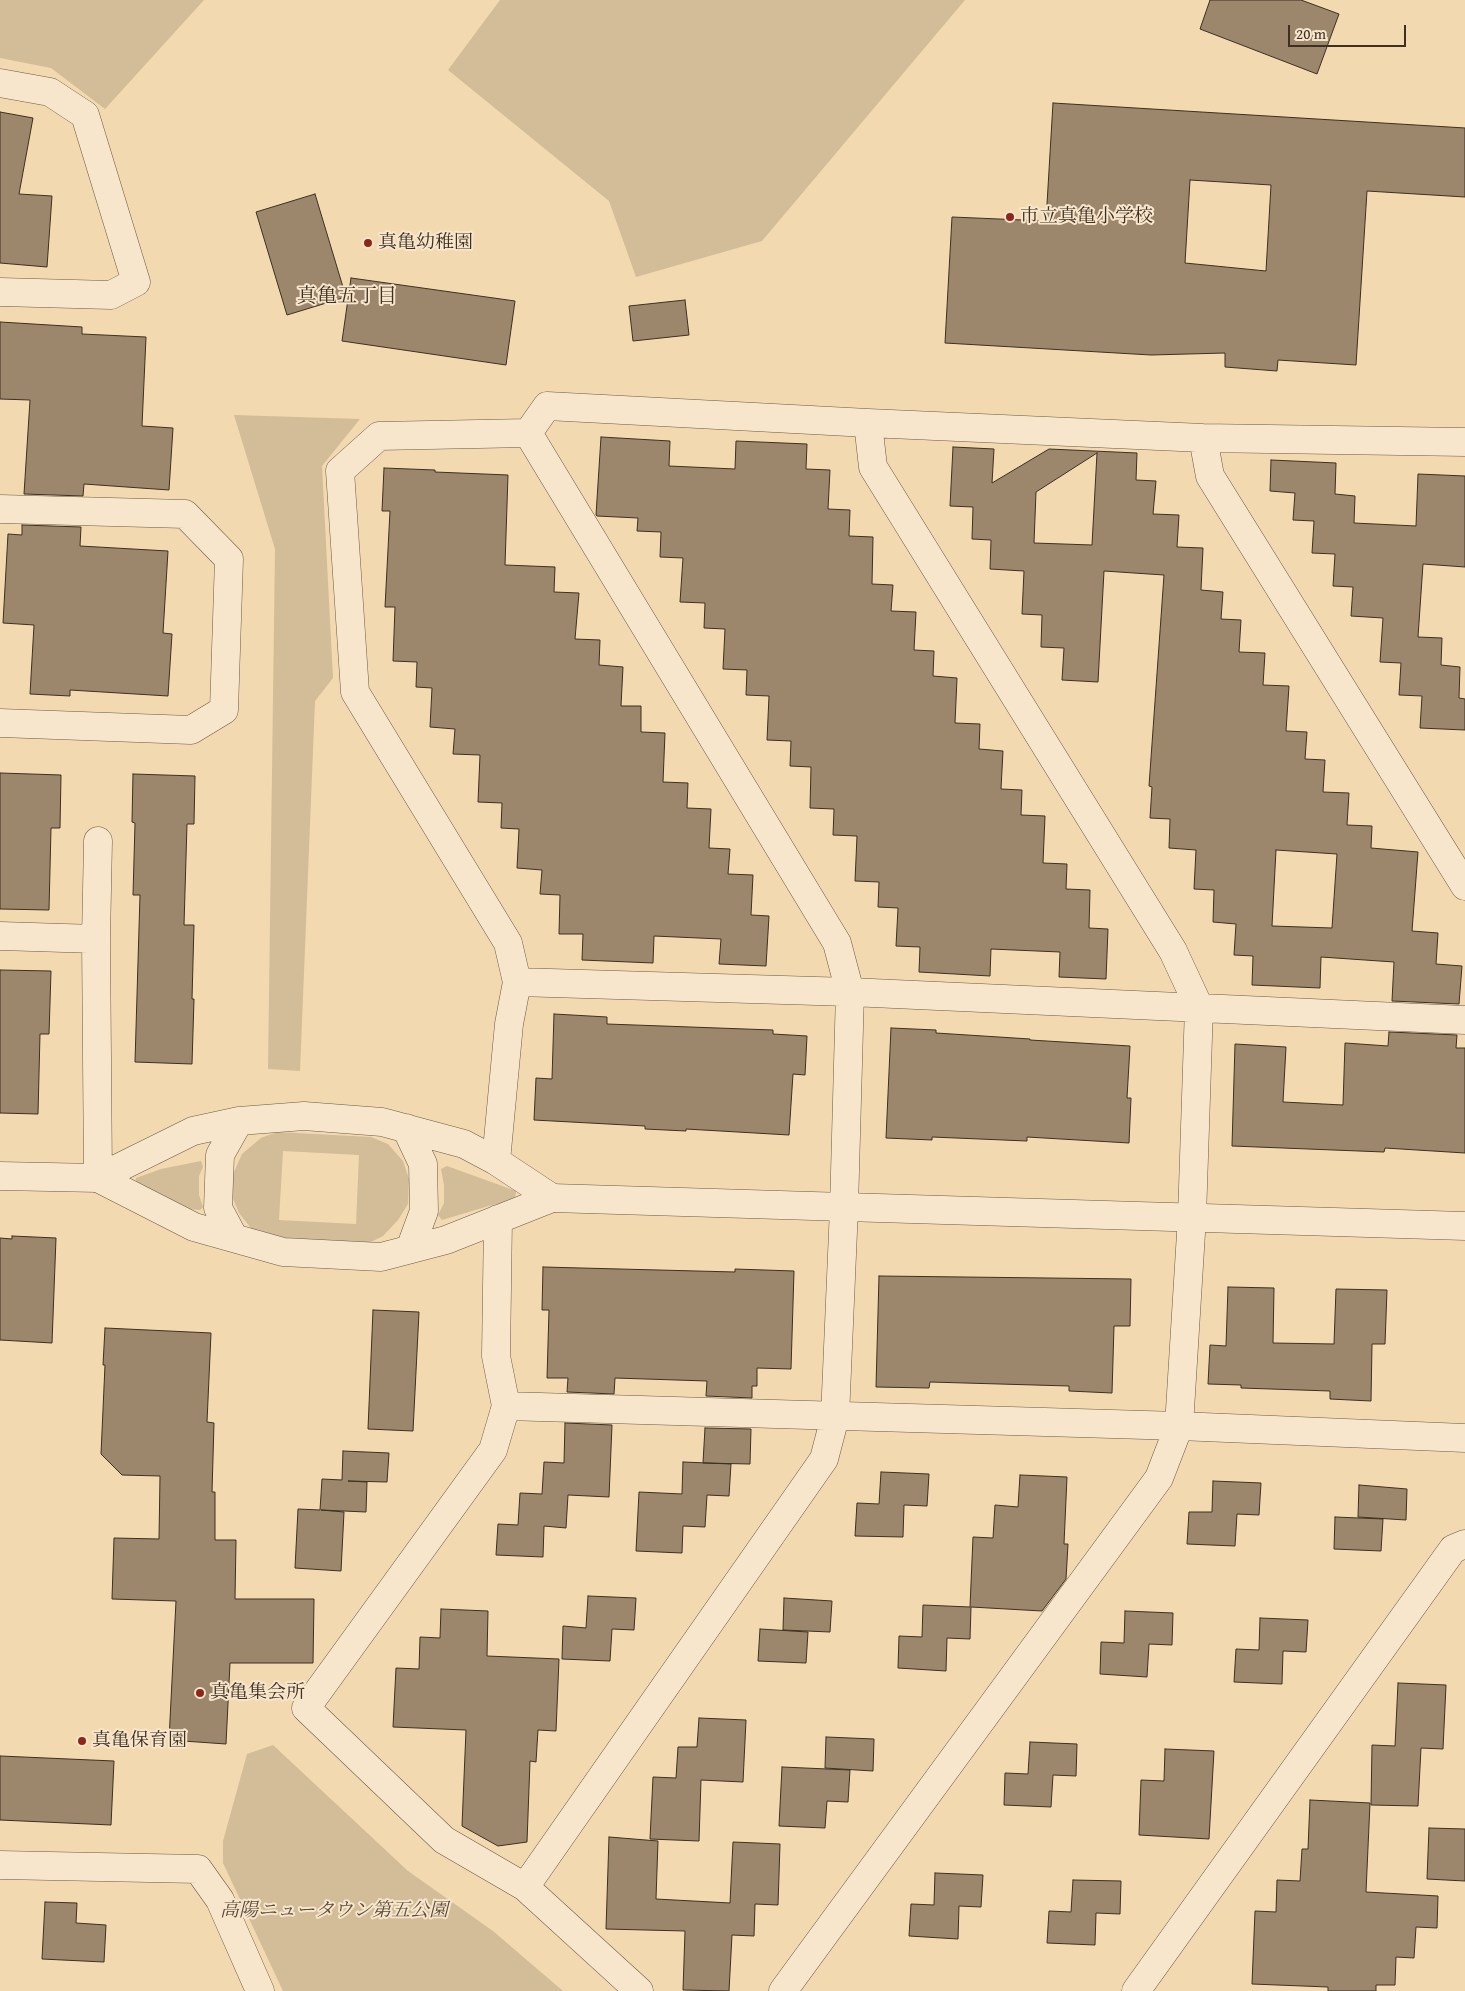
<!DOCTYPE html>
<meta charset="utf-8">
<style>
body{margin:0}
#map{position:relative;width:1465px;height:1991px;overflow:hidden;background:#f2d9b0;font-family:"Gentium Book Plus",serif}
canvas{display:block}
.scale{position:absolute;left:1288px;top:25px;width:118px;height:22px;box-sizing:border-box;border:2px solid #3e2f22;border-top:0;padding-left:6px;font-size:15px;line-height:18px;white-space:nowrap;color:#3e2f22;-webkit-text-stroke:4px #f7e6cc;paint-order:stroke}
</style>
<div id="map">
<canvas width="1465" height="1991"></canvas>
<div class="scale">20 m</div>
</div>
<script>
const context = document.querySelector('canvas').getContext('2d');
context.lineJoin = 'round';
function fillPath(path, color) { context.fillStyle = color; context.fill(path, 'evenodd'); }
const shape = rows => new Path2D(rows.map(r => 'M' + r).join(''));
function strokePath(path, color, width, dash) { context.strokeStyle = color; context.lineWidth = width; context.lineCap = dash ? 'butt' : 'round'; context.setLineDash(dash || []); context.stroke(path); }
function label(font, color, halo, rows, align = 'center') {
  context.font = font + ' "Gentium Book Plus","Noto Serif JP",serif'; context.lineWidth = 4; context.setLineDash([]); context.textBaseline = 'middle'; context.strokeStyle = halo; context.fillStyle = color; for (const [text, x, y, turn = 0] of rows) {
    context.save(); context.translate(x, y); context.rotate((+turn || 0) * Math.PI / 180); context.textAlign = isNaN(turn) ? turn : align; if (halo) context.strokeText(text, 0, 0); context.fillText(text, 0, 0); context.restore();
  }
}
const green = shape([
 [0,0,204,0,105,109,51,68,0,58],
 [500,0,965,0,762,241,636,277,609,201,448,70],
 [234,415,360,419,322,466,333,678,315,701,300,1071,268,1069,275,549],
 [277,1132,371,1137,388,1144,403,1161,409,1179,408,1204,398,1220,383,1236,365,1245,267,1238,254,1232,239,1213,232,1196,233,1174,242,1154,261,1138],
 [283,1151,359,1155,356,1224,279,1220],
 [201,1161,203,1167,199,1176,199,1195,203,1207,200,1210,185,1209,135,1188,136,1178,161,1169],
 [447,1166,516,1191,515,1202,492,1205,442,1220,438,1215,444,1203,444,1185,441,1169],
 [273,1745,408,1871,493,1931,563,1991,283,1991,223,1863,223,1841,247,1754]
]);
const building = shape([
 [1210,0,1301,0,1339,14,1317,74,1200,29,1210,0],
 [1053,103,1465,128,1465,197,1367,191,1356,365,1278,360,1277,371,1225,367,1225,353,1151,355,945,343,952,217,1046,221,1053,103],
 [1190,180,1271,185,1266,271,1185,263,1190,180],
 [0,112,33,118,19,194,52,196,47,267,0,263,0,112],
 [315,194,346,297,287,315,256,212,315,194],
 [351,278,515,301,506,365,342,341,351,278],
 [685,300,689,335,633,341,629,306,685,300],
 [0,322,82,327,82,334,146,337,142,426,173,428,169,490,84,484,83,496,24,494,30,400,0,399,0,322],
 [601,437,670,441,669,466,735,469,736,441,807,444,806,469,830,470,828,509,850,510,849,536,873,537,872,584,893,585,891,611,916,612,914,650,934,651,933,676,957,678,955,723,980,724,979,749,1003,751,1001,789,1022,790,1021,815,1045,816,1043,863,1067,864,1066,889,1090,890,1089,928,1108,929,1106,979,1059,977,1060,952,991,949,990,976,919,972,920,947,896,946,898,908,878,907,879,882,855,881,857,836,833,835,834,809,810,808,811,767,790,766,791,741,767,740,769,696,746,695,747,670,723,669,725,629,704,628,705,603,680,602,683,558,660,557,661,532,637,531,638,518,597,516,596,515,601,437],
 [953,447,994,449,992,483,1049,449,1137,453,1136,480,1156,481,1153,514,1179,515,1177,547,1203,548,1201,590,1223,592,1221,619,1241,620,1239,652,1265,653,1263,685,1289,686,1286,731,1307,732,1305,759,1325,760,1323,792,1349,793,1347,825,1372,826,1371,848,1418,852,1412,931,1438,933,1436,964,1462,966,1459,1004,1392,1001,1394,962,1321,957,1320,988,1252,985,1253,956,1234,955,1236,924,1213,922,1214,890,1194,889,1196,850,1169,848,1170,819,1150,818,1152,787,1149,786,1164,575,1104,571,1098,682,1062,680,1064,648,1041,647,1042,615,1022,614,1024,571,990,569,991,540,972,539,973,507,950,506,953,447],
 [1097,453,1092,545,1034,543,1036,492,1097,453],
 [1276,850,1337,854,1332,928,1272,926,1276,850],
 [1271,460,1336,463,1335,494,1355,496,1354,523,1416,526,1418,474,1465,476,1465,567,1423,564,1418,637,1442,638,1441,665,1460,667,1459,698,1465,699,1465,730,1420,728,1422,696,1399,695,1401,663,1380,662,1383,618,1351,616,1353,587,1333,586,1335,554,1312,553,1314,521,1293,520,1295,493,1270,491,1271,460],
 [384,468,435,470,435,472,508,475,505,565,555,567,554,592,579,593,575,639,600,640,599,665,623,667,621,706,641,706,641,732,665,733,663,782,688,783,687,808,711,809,709,848,730,849,728,874,753,875,751,915,769,916,766,966,719,964,721,939,654,936,653,963,582,960,583,934,559,934,560,895,540,894,542,870,517,868,519,829,501,828,502,803,478,802,480,755,453,754,455,729,430,727,432,688,416,687,417,662,393,661,395,607,385,607,390,511,382,511,384,468],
 [22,525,81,527,80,546,168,551,163,633,172,634,168,696,70,690,70,696,30,694,34,625,3,623,8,534,22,535,22,525],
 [0,773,61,775,60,828,51,828,49,910,0,909,0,773],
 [133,774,195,776,194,824,187,824,184,925,194,925,192,999,194,999,192,1064,135,1062,140,895,133,895,135,823,132,822,133,774],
 [0,970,51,971,49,1034,40,1034,38,1114,0,1113,0,970],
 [554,1014,607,1017,607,1024,773,1030,773,1034,807,1036,805,1075,793,1074,789,1135,686,1129,686,1131,645,1129,645,1126,534,1120,536,1078,552,1079,554,1014],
 [891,1028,936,1030,936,1033,1030,1039,1030,1040,1130,1046,1127,1098,1131,1098,1129,1143,1027,1137,1027,1141,932,1137,932,1140,886,1138,891,1028],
 [1389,1032,1457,1035,1456,1048,1465,1048,1465,1153,1385,1148,1384,1152,1232,1146,1235,1044,1286,1047,1283,1102,1343,1105,1345,1043,1388,1046,1389,1032],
 [12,1236,56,1238,52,1343,0,1340,0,1238,12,1239,12,1236],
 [543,1267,735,1272,735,1269,794,1271,791,1369,757,1368,757,1386,752,1386,752,1398,706,1396,707,1381,615,1378,614,1394,567,1392,568,1378,547,1378,549,1310,542,1310,543,1267],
 [879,1276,1131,1279,1130,1326,1114,1326,1112,1393,1069,1391,1069,1386,930,1382,929,1388,876,1387,879,1276],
 [1228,1287,1274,1288,1273,1343,1334,1344,1336,1289,1387,1290,1385,1344,1372,1344,1371,1401,1330,1399,1330,1391,1241,1388,1241,1385,1208,1384,1210,1345,1226,1346,1228,1287],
 [373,1310,419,1312,413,1431,368,1429,373,1310],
 [105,1328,211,1333,207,1422,214,1423,212,1492,215,1492,215,1540,236,1540,235,1599,314,1599,313,1663,230,1663,226,1744,169,1740,176,1601,112,1599,114,1538,159,1539,160,1476,122,1475,101,1454,105,1365,103,1365,105,1328],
 [565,1423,612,1425,609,1497,568,1495,566,1528,544,1526,543,1557,496,1555,498,1524,518,1525,520,1493,542,1494,544,1462,564,1463,565,1423],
 [705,1428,751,1429,750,1464,703,1463,705,1428],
 [343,1451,389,1453,387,1482,348,1481,367,1482,366,1512,321,1510,344,1512,341,1571,295,1568,298,1509,320,1510,322,1479,342,1480,343,1451],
 [683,1462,731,1464,729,1496,707,1495,705,1527,683,1526,682,1553,636,1551,639,1492,682,1494,683,1462],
 [881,1472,929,1474,927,1506,904,1505,903,1537,855,1536,857,1503,879,1504,881,1472],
 [1020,1475,1067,1477,1064,1544,1068,1544,1066,1579,1042,1611,971,1607,970,1639,947,1638,946,1671,898,1668,899,1636,922,1637,923,1605,970,1607,973,1537,993,1538,995,1505,1018,1507,1020,1475],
 [1213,1481,1261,1483,1259,1515,1237,1514,1235,1546,1187,1544,1189,1512,1212,1512,1213,1481],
 [1359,1485,1407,1489,1406,1520,1358,1517,1359,1485],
 [1335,1517,1383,1519,1381,1551,1334,1549,1335,1517],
 [588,1596,636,1598,634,1630,612,1629,610,1661,562,1659,563,1626,586,1628,588,1596],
 [784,1598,832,1601,830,1632,783,1630,784,1598],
 [441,1609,488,1611,487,1656,559,1659,556,1731,538,1730,536,1762,530,1761,527,1842,498,1846,462,1826,466,1730,393,1727,396,1668,419,1669,420,1637,440,1638,441,1609],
 [1125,1611,1173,1613,1172,1645,1149,1644,1147,1677,1100,1674,1101,1642,1124,1643,1125,1611],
 [1260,1618,1308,1620,1306,1652,1283,1651,1282,1684,1234,1682,1236,1649,1259,1650,1260,1618],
 [760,1629,808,1632,806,1663,758,1661,760,1629],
 [1398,1683,1446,1685,1443,1749,1421,1748,1418,1806,1371,1805,1372,1745,1395,1746,1398,1683],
 [699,1718,746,1720,743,1782,701,1780,699,1841,650,1839,653,1777,676,1778,678,1747,697,1747,699,1718],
 [826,1737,874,1739,873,1771,825,1768,826,1737],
 [1030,1742,1077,1744,1076,1776,1053,1775,1051,1807,1004,1805,1005,1773,1028,1774,1030,1742],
 [1165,1749,1214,1751,1209,1839,1139,1835,1141,1780,1164,1781,1165,1749],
 [0,1756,114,1761,111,1825,0,1820,0,1756],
 [782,1767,850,1770,848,1802,827,1801,825,1828,779,1826,782,1767],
 [1310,1800,1370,1803,1366,1892,1438,1896,1437,1928,1416,1927,1414,1958,1396,1957,1395,1985,1376,1985,1376,1991,1328,1991,1328,1987,1252,1984,1255,1911,1276,1912,1277,1880,1300,1881,1302,1849,1308,1849,1310,1800],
 [1429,1828,1465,1829,1465,1881,1427,1879,1429,1828],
 [609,1837,658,1841,656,1899,730,1903,733,1842,780,1844,778,1905,755,1904,754,1936,732,1935,729,1991,683,1990,685,1931,606,1929,609,1837],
 [935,1873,983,1875,981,1907,959,1906,958,1939,909,1936,911,1904,934,1905,935,1873],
 [1073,1880,1121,1881,1120,1914,1096,1913,1095,1945,1047,1943,1049,1911,1071,1912,1073,1880],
 [45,1902,77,1903,76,1923,106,1925,104,1962,42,1959,45,1902]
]);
const minor = shape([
 [0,83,50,92,85,115,136,282,111,295,0,292],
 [1203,438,1210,476,1465,886],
 [0,509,185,514,229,559,224,710,191,730,0,723],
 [0,936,96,939,98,1178],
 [96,939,98,841],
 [517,982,850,992,1465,1020],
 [406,1128,423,1164,424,1211,410,1249],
 [496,1161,509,1024,517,982,508,943,355,692,340,471,379,436,528,433,547,406,868,423,1203,438,1465,442],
 [98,1178,193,1131,239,1121,304,1116,382,1122,464,1144,496,1161,552,1198],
 [98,1178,194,1227,283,1252,381,1257,446,1240,552,1198],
 [498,1219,496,1356,506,1406,493,1450,306,1708,444,1840,525,1887,639,1991],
 [234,1238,218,1208,220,1155,239,1121],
 [506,1406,1179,1426,1465,1438],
 [0,1865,198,1869,220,1900,260,1991],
 [525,1887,824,1459,835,1417,844,1208,850,992,837,943,528,433],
 [783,1991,1159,1478,1179,1426,1192,1217,1199,1007,1173,951,873,467,868,423],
 [1136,1991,1453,1549,1465,1544]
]);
const tertiary = shape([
 [0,1176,98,1178],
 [552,1198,1465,1226]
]);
const markers = [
 [1010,217,5,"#8f2418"],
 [368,243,5,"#8f2418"],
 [200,1693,5,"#8f2418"],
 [82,1741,5,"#8f2418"]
];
const poiNames = [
 ["市立真亀小学校",1020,217],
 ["真亀幼稚園",378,243],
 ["真亀集会所",210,1693],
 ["真亀保育園",92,1741]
];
const parkNames = [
 ["高陽ニュータウン第五公園",334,1911]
];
const neighbourhoodNames = [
 ["真亀五丁目",347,297]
];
fillPath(green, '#d3bc98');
fillPath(building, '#9c876c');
strokePath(building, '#3e2f22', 1);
strokePath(minor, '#6b5a46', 29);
strokePath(tertiary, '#6b5a46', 29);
strokePath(minor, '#f7e6cc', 28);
strokePath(tertiary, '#f7e6cc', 28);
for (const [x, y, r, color] of markers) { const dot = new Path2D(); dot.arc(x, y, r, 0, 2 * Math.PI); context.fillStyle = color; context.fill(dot); strokePath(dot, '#f7e6cc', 2); }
label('19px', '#3e2f22', '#f7e6cc', poiNames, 'left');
label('italic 19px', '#5c4b3a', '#f7e6cc', parkNames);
label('20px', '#3e2f22', '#f7e6cc', neighbourhoodNames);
</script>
